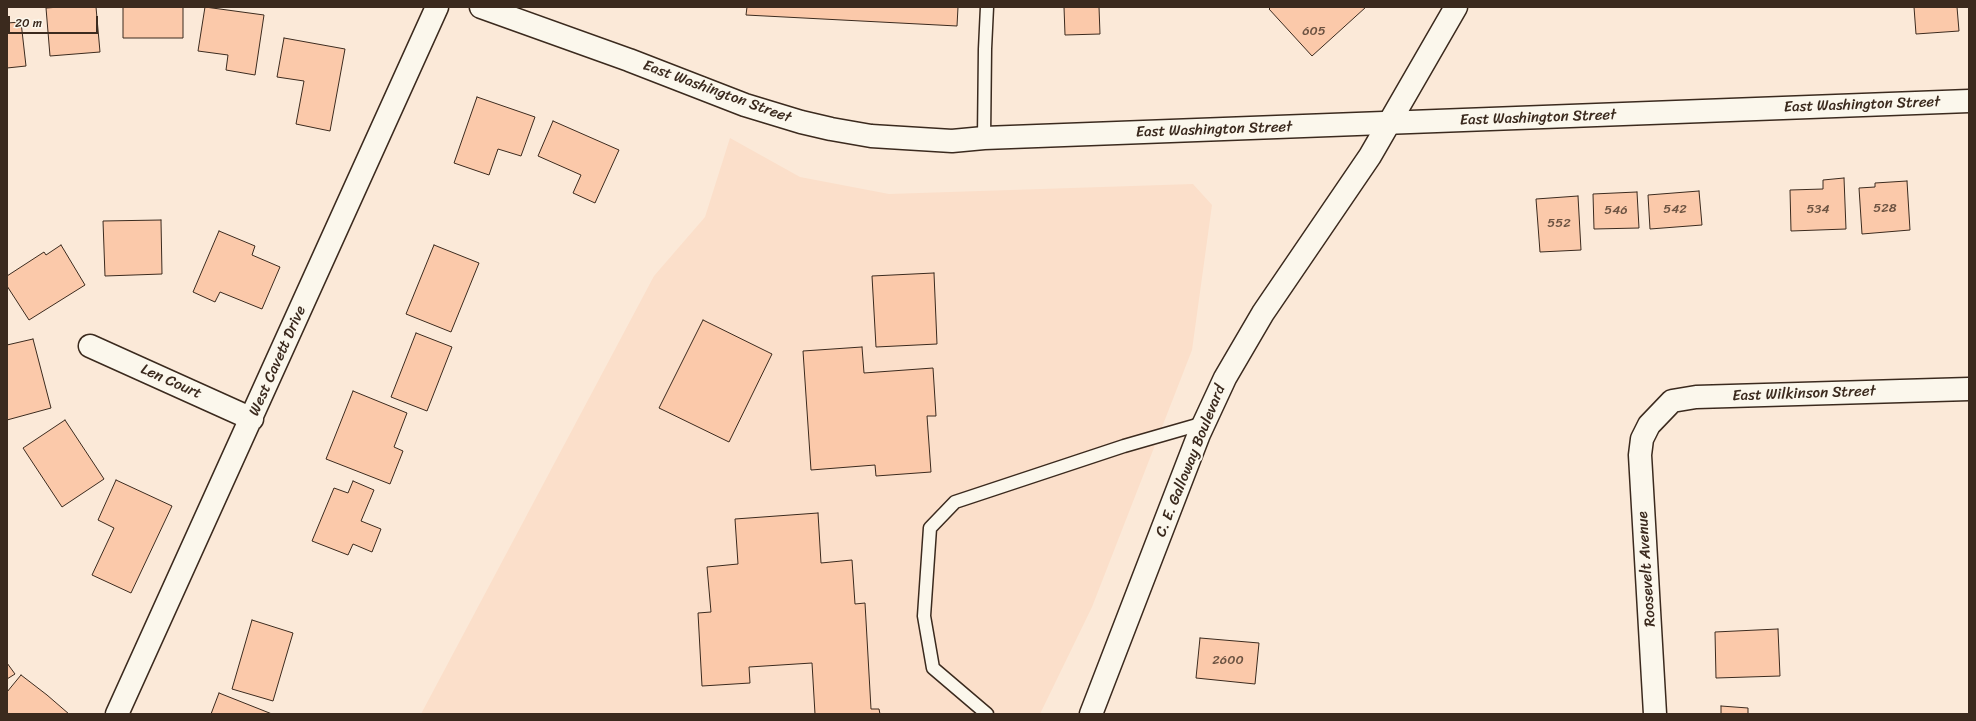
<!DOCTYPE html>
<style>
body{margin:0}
#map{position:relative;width:1976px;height:721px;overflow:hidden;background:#fbe9d8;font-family:Sriracha,sans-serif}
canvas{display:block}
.frame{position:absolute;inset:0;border:8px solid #3b2a1e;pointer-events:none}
.scale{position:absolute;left:8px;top:16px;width:90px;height:18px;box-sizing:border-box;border:2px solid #3b2a1e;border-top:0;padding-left:5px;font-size:12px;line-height:14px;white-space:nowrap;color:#3b2a1e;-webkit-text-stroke:3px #fbf7ec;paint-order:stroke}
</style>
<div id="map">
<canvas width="1976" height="721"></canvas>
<div class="frame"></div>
<div class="scale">20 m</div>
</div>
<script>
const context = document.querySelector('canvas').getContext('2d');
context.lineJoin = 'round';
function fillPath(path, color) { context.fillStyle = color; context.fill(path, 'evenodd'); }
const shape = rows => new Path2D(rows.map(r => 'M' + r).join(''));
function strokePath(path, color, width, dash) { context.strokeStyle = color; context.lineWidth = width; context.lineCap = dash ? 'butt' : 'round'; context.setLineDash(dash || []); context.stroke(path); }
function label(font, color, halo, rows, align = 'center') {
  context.font = font + ' Sriracha,sans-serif'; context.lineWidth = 4; context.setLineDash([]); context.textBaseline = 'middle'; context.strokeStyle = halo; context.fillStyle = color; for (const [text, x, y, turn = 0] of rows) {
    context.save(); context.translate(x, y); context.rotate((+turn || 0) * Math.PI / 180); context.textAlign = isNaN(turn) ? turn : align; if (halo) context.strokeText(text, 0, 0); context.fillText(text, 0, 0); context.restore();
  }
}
const built = shape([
 [730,138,800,177,889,194,1193,184,1212,205,1192,350,1092,607,1040,714,421,714,654,276,705,217]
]);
const building = shape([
 [60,7,96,7,100,52,50,56,46,8,60,7],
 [123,7,183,7,183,38,123,38,123,7],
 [205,7,264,15,255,75,226,70,228,55,198,51,205,7],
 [747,7,958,7,957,26,746,15,747,7],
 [1064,7,1099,7,1100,34,1065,35,1064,7],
 [1271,7,1366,7,1312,56,1269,9,1271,7],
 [1914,7,1957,7,1959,31,1916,34,1914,7],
 [21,22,26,66,7,68,7,23,21,22],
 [284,38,345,49,330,131,296,124,304,81,277,77,284,38],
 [477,97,535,117,521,156,498,149,489,175,454,163,477,97],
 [553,121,619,150,595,203,573,193,581,175,538,156,553,121],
 [1844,178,1846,229,1791,231,1790,190,1823,189,1823,180,1844,178],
 [1907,181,1910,230,1862,234,1859,188,1875,187,1875,183,1907,181],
 [1699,191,1702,225,1650,229,1648,195,1699,191],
 [1637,192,1639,228,1594,229,1593,194,1637,192],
 [1578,196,1581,250,1540,252,1536,199,1578,196],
 [161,220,162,274,105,276,103,221,161,220],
 [219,231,255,246,252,255,280,267,262,309,220,292,215,302,193,292,219,231],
 [61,245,85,285,29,320,7,286,7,276,44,252,46,255,61,245],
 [434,245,479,263,451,332,406,314,434,245],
 [934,273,937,344,876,347,872,276,934,273],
 [703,320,772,354,729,442,659,408,703,320],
 [416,333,452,347,427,411,391,397,416,333],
 [33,339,51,408,7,420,7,345,33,339],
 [862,347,864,373,933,368,936,416,927,416,931,472,876,476,875,465,811,470,803,351,862,347],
 [353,391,407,413,394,447,403,451,390,484,326,459,353,391],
 [65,420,104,479,62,507,23,448,65,420],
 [116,480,172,506,131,593,92,575,114,528,98,520,116,480],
 [353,481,374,490,361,521,381,529,372,552,353,544,348,555,312,541,334,488,348,493,353,481],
 [818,513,821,563,852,560,855,604,865,603,871,709,879,709,880,714,815,714,812,663,749,667,750,683,702,686,698,613,711,612,707,567,738,564,735,519,818,513],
 [252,620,293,633,273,701,232,689,252,620],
 [1778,629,1780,676,1716,678,1715,632,1778,629],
 [1200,638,1259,643,1255,684,1196,678,1200,638],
 [7,663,15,674,7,679,7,663],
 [21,675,47,695,69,714,7,714,7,692,21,675],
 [219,693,272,714,211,714,219,693],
 [1721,706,1748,708,1748,714,1721,714,1721,706]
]);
const service = shape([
 [984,138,985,49,987,7],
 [987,714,933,668,924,616,930,528,955,502,1124,446,1204,423]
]);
const minor = shape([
 [90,346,252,419],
 [117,714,437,7],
 [1091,714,1199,434,1225,378,1263,313,1370,156,1456,7],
 [1655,714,1640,455,1642,439,1649,425,1672,401,1696,397,1969,389]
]);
const tertiary = shape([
 [481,7,629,60,745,105,801,122,831,129,871,136,952,141,984,138,1969,101]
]);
const numberNames = [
 ["605",1314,32],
 ["528",1885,209],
 ["542",1675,210],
 ["534",1818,210],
 ["546",1616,211],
 ["552",1559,224],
 ["2600",1228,661]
];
const streetNames = [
 ["East Washington Street",717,92,20],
 ["East Washington Street",1862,105,-2],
 ["East Washington Street",1538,118,-2],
 ["East Washington Street",1214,130,-2],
 ["West Cavett Drive",278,361,-66],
 ["Len Court",171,382,24],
 ["East Wilkinson Street",1804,394,-2],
 ["C. E. Galloway Boulevard",1191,461,-68],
 ["Roosevelt Avenue",1647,569,-94]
];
fillPath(built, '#fbdfca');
fillPath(building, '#fbc9aa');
strokePath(building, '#3b2a1e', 1);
strokePath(service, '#3b2a1e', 15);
strokePath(minor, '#3b2a1e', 25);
strokePath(tertiary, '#3b2a1e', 25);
strokePath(service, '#fbf7ec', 12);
strokePath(minor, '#fbf7ec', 22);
strokePath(tertiary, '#fbf7ec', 22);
label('13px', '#6b5241', null, numberNames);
label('15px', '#3b2a1e', '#fbf7ec', streetNames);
</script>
